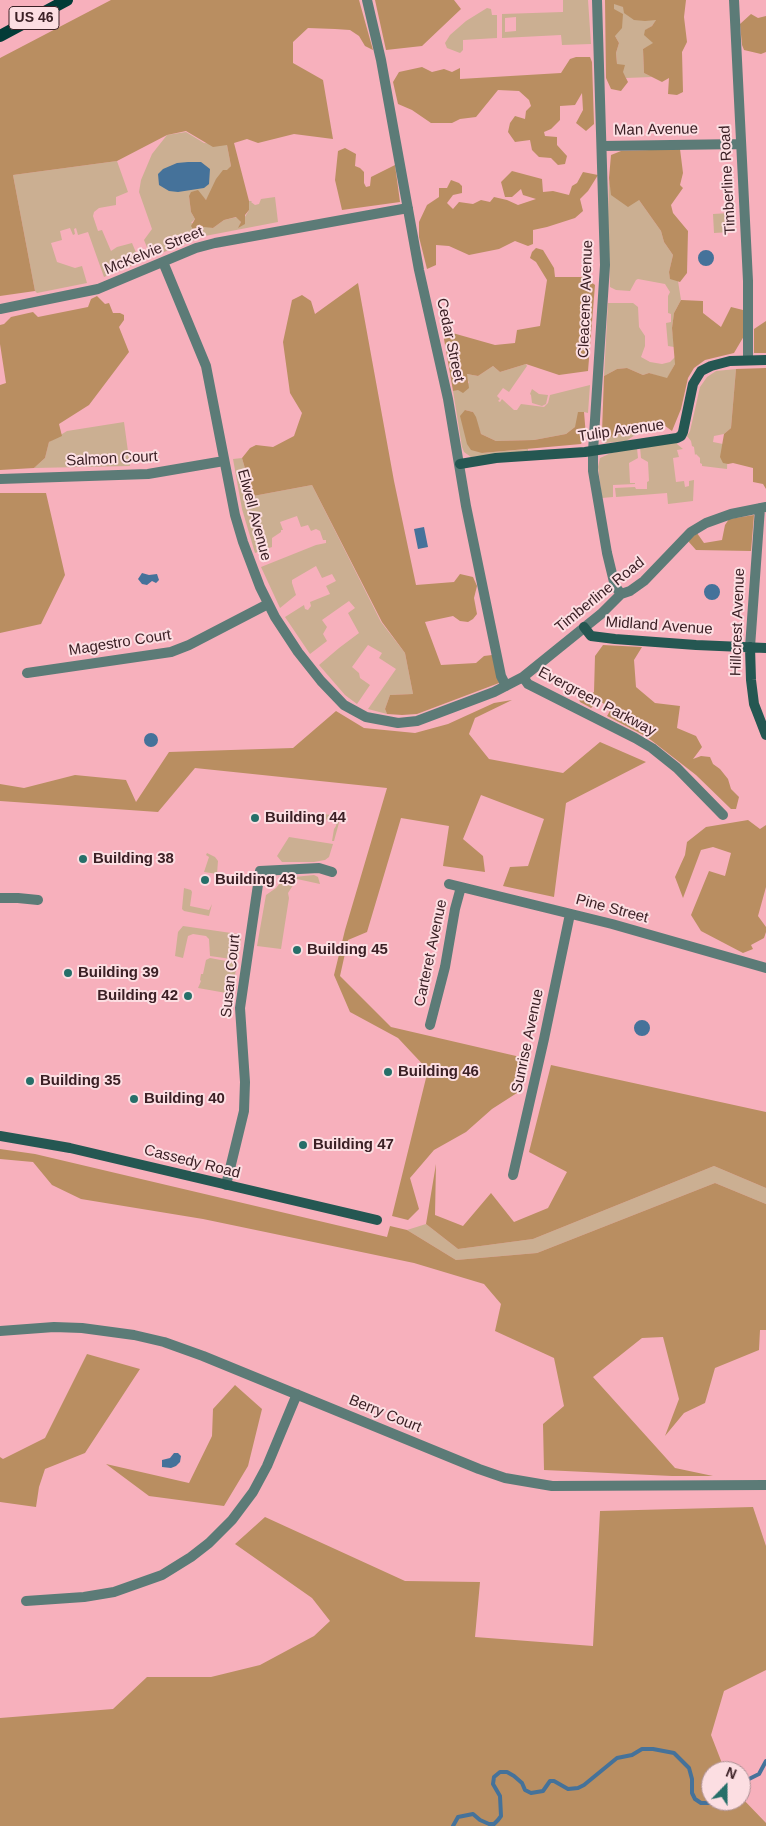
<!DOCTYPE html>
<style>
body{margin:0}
#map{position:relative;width:766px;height:1826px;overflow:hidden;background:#f7b0bc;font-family:Arial,sans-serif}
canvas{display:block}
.north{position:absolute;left:701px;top:1761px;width:50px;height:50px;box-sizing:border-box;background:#fcdee2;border:1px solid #af9296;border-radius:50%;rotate:22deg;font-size:14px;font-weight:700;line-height:20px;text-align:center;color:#3b2025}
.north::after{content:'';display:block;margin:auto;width:18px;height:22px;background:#266f69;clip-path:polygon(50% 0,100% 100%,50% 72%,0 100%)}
</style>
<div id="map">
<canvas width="766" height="1826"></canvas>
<div class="north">N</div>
</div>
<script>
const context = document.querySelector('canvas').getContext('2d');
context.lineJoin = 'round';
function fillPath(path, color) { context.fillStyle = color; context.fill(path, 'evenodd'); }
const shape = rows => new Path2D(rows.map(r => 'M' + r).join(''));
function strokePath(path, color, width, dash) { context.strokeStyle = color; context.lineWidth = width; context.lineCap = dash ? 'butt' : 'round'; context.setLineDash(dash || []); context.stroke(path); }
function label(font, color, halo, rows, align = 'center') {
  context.font = font + ' Arial,sans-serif'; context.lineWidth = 4; context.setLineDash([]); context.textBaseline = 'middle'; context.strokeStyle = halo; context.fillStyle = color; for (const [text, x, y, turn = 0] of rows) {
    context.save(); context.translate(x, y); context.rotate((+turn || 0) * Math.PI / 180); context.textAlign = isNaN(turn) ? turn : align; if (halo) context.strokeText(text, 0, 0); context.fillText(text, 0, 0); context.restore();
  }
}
const green = shape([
 [563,0,588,0,591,44,562,45,561,35,502,38,502,14,563,12],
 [516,17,516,31,505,32,505,18],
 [613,3,657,19,652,26,646,30,654,44,643,49,644,73,652,77,626,78,617,64,616,53,619,43,615,36],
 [487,8,491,9,492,15,497,15,497,38,463,40,463,50,460,53,447,48,445,43,450,35,466,21],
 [186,132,204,143,227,145,231,166,206,200,200,194,189,196,191,212,195,219,191,223,213,228,224,220,237,217,241,222,239,227,249,210,249,201,252,201,251,202,255,205,259,204,261,199,275,197,278,222,205,236,151,257,144,240,152,229,139,192,141,180,152,154,167,135],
 [117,161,128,192,116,197,116,205,99,208,94,212,93,216,98,231,102,230,111,251,117,247,132,243,140,262,104,277,88,232,78,235,76,228,74,229,75,234,73,235,70,228,60,231,62,240,51,243,57,262,75,268,82,266,87,283,37,293,35,291,13,175],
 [609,178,612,195,639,200,661,231,664,242,673,255,669,272,670,278,678,281,681,300,674,313,672,328,674,347,668,346,666,323,671,322,671,314,668,313,668,296,670,292,665,284,638,279,636,280,630,291,616,290,610,287,608,219],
 [729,213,730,232,714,233,713,214],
 [608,303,633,303,638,307,639,327,645,336,645,346,641,357,650,362,662,364,670,362,675,357,675,364,667,379,649,373,643,375,627,368,617,369,604,376],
 [526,364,527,366,509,392,503,388,497,396,500,399,498,401,500,402,502,399,503,400,514,410,517,410,521,404,544,407,548,403,550,395,590,385,588,413,584,412,575,427,566,434,534,440,496,441,481,434,473,412,465,410,482,453,528,449,528,451,471,457,464,452,462,447,453,391,469,383,467,378,467,374,478,376,493,366,500,372],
 [736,369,731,428,724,434,714,436,713,442,728,445,727,469,702,466,702,464,700,463,700,458,696,454,695,455,694,447,692,446,691,441,687,436,690,431,700,387,707,377,716,371],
 [532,389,539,394,548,395,546,404,542,406,532,403,531,395,530,394],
 [124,422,130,466,34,468,45,458,49,442,67,431],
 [643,430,626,441,605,443,600,438,602,432,606,438],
 [678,442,677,444,683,449,677,450,679,457,673,458,676,482,684,481,685,487,689,486,689,481,694,480,693,501,668,504,667,493,616,497,615,488,635,487,636,489,647,489,647,482,649,481,648,462,641,458,640,447],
 [637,448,638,458,629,463,630,483,635,483,635,484,613,485,613,497,602,498,598,467,600,458,611,453],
 [242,458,253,496,312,485,381,622,405,653,413,694,390,695,385,709,387,714,368,709,396,669,379,658,382,653,368,645,352,667,359,673,360,678,370,685,357,704,345,695,319,665,339,648,359,633,348,613,355,608,349,601,322,620,327,627,323,634,327,641,310,654,285,617,304,605,305,609,308,610,311,606,310,602,330,594,326,586,336,581,332,574,322,578,316,566,292,580,292,583,296,595,280,608,261,567,316,545,326,543,326,540,323,540,320,531,316,529,311,531,308,525,301,527,297,516,280,522,283,530,281,530,281,532,272,538,272,547,255,553,242,509,233,459],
 [318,813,337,816,340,819,334,841,332,841,334,829,336,826,337,821,317,818],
 [289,837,333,844,329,857,325,860,314,862,282,862,277,856],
 [207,853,215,857,218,861,217,874,204,872,209,857,206,855],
 [314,875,318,877,320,884,297,879,288,893,289,898,281,949,257,946,266,895,276,888,284,878],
 [184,888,191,890,192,892,190,906,209,910,212,904,209,916,184,911,182,909],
 [183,926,238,934,241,939,238,960,210,956,209,939,206,936,193,934,188,936,183,958,175,956,178,932],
 [210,958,237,963,232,994,198,988,201,981,200,980,201,974,203,974,206,960],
 [714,1166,766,1188,766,1204,715,1183,537,1253,456,1260,407,1230,426,1224,458,1249,533,1239]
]);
const forest = shape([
 [111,0,359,0,373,50,365,46,359,36,350,30,335,29,308,28,293,42,293,63,323,80,333,139,294,134,258,143,247,139,234,143,249,201,249,210,245,215,245,224,238,228,241,222,236,217,224,220,213,228,204,227,194,231,191,226,195,219,191,212,189,196,191,192,198,190,206,200,216,179,223,170,227,170,231,166,227,145,213,147,186,131,167,135,117,161,13,175,35,291,0,296,0,58],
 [375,0,454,0,461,9,422,46,386,50],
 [605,0,686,0,684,17,687,42,682,52,683,92,677,95,668,94,669,78,662,82,644,73,643,49,653,43,644,35,645,30,652,26,656,20,645,21,634,20,624,13,623,7,614,4,614,9,623,14,622,28,615,36,619,43,616,53,617,64,625,65,623,72,628,82,621,91,611,89,606,78],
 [751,14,758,18,766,16,766,52,761,54,744,50,742,45,740,24],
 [576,57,590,57,592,62,594,124,586,131,576,123,583,110,582,93,575,105,560,106,560,120,551,129,544,132,545,136,557,137,557,145,567,156,565,164,558,165,551,158,539,157,532,150,530,140,515,142,508,132,510,123,515,116,525,119,526,111,531,106,529,100,519,91,498,90,476,117,460,119,452,123,431,123,412,110,398,104,393,82,399,72,422,67,432,72,444,69,452,72,460,68,460,79,561,73,570,59],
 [345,148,356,154,355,166,360,168,364,172,364,183,366,187,370,186,371,177,395,165,400,202,342,210,335,180,338,151],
 [680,149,683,173,680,185,683,188,671,205,673,213,688,231,687,273,680,282,670,279,669,272,673,255,664,242,661,231,639,200,628,207,611,195,609,178,611,155,621,151],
 [512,171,542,179,543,192,553,191,569,195,572,186,577,183,583,172,598,175,588,191,580,199,583,211,575,218,547,227,533,230,533,244,528,246,515,241,499,249,469,255,449,246,436,245,436,265,427,269,419,237,419,222,427,205,439,197,439,188,447,188,451,180,459,183,462,186,462,193,453,195,447,203,453,209,459,202,473,204,481,200,490,202,494,197,507,200,518,205,536,199,523,195,521,189,512,197,505,197,501,182],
 [536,248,543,250,554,268,555,277,584,277,595,285,588,371,559,375,526,364,500,372,493,366,478,376,467,374,469,388,463,393,458,390,453,391,444,339,449,332,495,345,515,343,517,330,540,326,547,280,536,262,530,258,532,252],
 [358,283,394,481,416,585,454,582,460,574,473,577,477,586,474,598,477,614,473,619,468,622,460,621,453,616,425,622,441,665,476,663,484,656,492,655,499,683,417,714,402,715,387,714,385,709,390,695,413,694,405,653,382,622,312,485,253,496,242,458,250,448,256,445,273,447,294,436,302,413,290,393,283,342,292,300,302,295,311,301,315,314],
 [97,296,105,304,109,303,113,313,120,313,124,315,124,320,119,327,129,352,89,405,59,424,62,436,49,442,45,458,34,468,0,470,0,385,6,383,0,344,0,325,4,324,11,317,33,312,38,317,88,307,91,299],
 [681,300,703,301,703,313,721,327,731,307,743,310,744,336,734,353,705,360,694,368,688,378,681,409,672,431,664,425,606,438,602,432,604,376,617,369,627,368,643,375,649,373,667,378,675,364,672,328,674,313],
 [766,321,766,353,754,353,754,329],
 [766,368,766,489,763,484,753,482,753,468,733,463,728,464,723,463,720,457,724,434,731,428,736,369],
 [465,410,473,412,476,417,481,434,496,441,534,440,566,434,575,427,578,412,584,412,586,436,581,444,482,453,471,450,467,444,460,416],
 [0,493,46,493,65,575,41,624,0,633],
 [754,515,751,551,696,550,688,541,697,533,704,543,722,540,725,525,729,519],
 [603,645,642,647,634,660,636,687,655,703,680,706,677,728,696,736,702,747,693,759,701,756,710,757,713,764,720,769,728,779,731,789,739,797,736,809,731,809,696,775,647,737,607,716,611,709,600,701,591,708,580,702,579,699,586,698,594,692,595,656],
 [512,700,475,718,469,734,489,759,563,773,600,742,646,762,566,803,554,897,503,886,510,867,528,866,544,819,481,795,463,839,483,856,485,872,443,866,449,826,401,818,367,932,348,940,340,976,391,1027,529,1059,520,1091,492,1109,466,1132,434,1150,410,1178,419,1209,408,1220,392,1216,428,1070,398,1038,350,1012,334,975,345,930,387,788,195,768,158,812,0,801,0,784,24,788,75,775,126,780,136,802,169,752,293,748,336,711,364,728,415,733,448,724,494,703],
 [748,820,760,829,766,825,766,887,758,916,766,927,766,932,764,938,751,945,753,949,743,953,701,931,691,915,709,871,725,876,731,853,713,847,701,850,683,898,675,877,685,855,687,842,706,827],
 [551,1065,766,1112,766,1188,714,1166,533,1239,458,1249,426,1224,436,1164,435,1215,463,1226,491,1193,514,1222,548,1208,567,1172,529,1152],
 [0,1149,35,1154,387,1237,390,1226,407,1230,456,1260,537,1253,715,1183,766,1204,766,1330,760,1330,759,1350,715,1368,705,1403,684,1413,665,1436,679,1399,663,1337,642,1338,593,1377,675,1468,713,1476,672,1476,544,1470,543,1424,564,1406,554,1358,495,1331,501,1304,484,1284,414,1263,203,1219,81,1199,52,1185,33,1162,0,1159],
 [87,1354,140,1369,85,1453,45,1469,39,1487,36,1507,0,1502,0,1457,3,1459,45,1438],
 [235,1385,262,1409,248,1466,224,1506,149,1496,106,1464,189,1483,212,1436,213,1409],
 [753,1507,766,1546,766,1670,724,1691,711,1735,725,1771,711,1771,711,1801,741,1801,741,1797,766,1823,766,1826,0,1826,0,1718,113,1709,147,1677,211,1677,260,1665,314,1636,330,1621,312,1598,235,1544,265,1517,405,1581,480,1582,475,1637,593,1646,600,1511]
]);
const water = shape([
 [188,162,201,162,210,169,209,184,204,188,178,192,169,191,159,185,158,174,163,169,177,163],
 '698 258a8 8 0 1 1 16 0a8 8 0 1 1-16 0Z',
 [424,527,428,547,418,549,414,529],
 [142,573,149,575,157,574,159,580,156,583,152,581,147,585,142,584,138,579],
 '704 592a8 8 0 1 1 16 0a8 8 0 1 1-16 0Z',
 '144 740a7 7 0 1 1 14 0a7 7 0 1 1-14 0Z',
 '634 1028a8 8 0 1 1 16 0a8 8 0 1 1-16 0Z',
 [174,1453,178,1453,181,1456,180,1462,176,1466,171,1468,162,1467,162,1460,170,1458]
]);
const stream = shape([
 [741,1783,759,1774,766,1761],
 [453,1826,458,1817,473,1814,480,1820,489,1824,494,1824,498,1820,501,1816,500,1796,493,1784,494,1777,500,1772,507,1772,514,1776,522,1783,525,1790,531,1793,543,1791,550,1781,554,1781,568,1789,578,1788,584,1785,617,1758,632,1755,642,1749,653,1749,674,1753,689,1768,692,1779,692,1793,695,1799,701,1803,714,1803,716,1801]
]);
const street = shape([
 [367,0,381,60,419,270,448,399,466,506,501,676,506,686],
 [597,0,605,265,593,451,593,471,607,553,615,586,621,594],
 [734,0,748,281,748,359],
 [602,146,741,144],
 [163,262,206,366,235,515,243,542,260,587,275,617,298,652,321,681,344,705,366,717,398,723,417,721,494,692,523,677,601,614,621,594,630,591,644,581,691,532,706,523,731,514,766,507],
 [0,309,98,289,196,248,215,243,408,208],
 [0,479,148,474,224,461],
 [750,647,760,508],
 [27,673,171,652,189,645,268,604],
 [523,677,528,684,635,738,652,748,677,768,723,815],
 [449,884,612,924,766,968],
 [0,898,18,898,38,900],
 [430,1025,445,967,455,909,461,887],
 [513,1175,544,1039,570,914],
 [226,1185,244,1111,245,1082,240,1008,260,871,319,868,332,872],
 [0,1331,54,1327,82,1328,134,1335,164,1342,203,1356,479,1469,505,1478,552,1486,766,1485],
 [26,1601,84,1597,114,1592,162,1575,191,1557,209,1543,232,1520,253,1492,267,1466,297,1394]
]);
const secondary = shape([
 [460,464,496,458,585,452,677,438,681,436,683,432,693,384,701,371,711,366,730,361,766,360],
 [584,627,591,636,615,639,696,645,766,648],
 [750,647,751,680,754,704,766,735],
 [0,1136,70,1148,377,1220]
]);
const primary = shape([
 [0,36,67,0]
]);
const markers = [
 [255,818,5,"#266f69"],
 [83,859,5,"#266f69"],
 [205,880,5,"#266f69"],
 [297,950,5,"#266f69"],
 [68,973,5,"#266f69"],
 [188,996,5,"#266f69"],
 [388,1072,5,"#266f69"],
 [30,1081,5,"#266f69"],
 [134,1099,5,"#266f69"],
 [303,1145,5,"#266f69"]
];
const shields = [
 [34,18,50]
];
const shieldNames = [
 ["US 46",34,18]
];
const streetNames = [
 ["Man Avenue",656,130,-1],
 ["Timberline Road",728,180,-93],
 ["McKelvie Street",154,251,-22],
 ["Cleacene Avenue",586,299,-88],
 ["Cedar Street",450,340,78],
 ["Tulip Avenue",621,431,-8],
 ["Salmon Court",112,459,-3],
 ["Elwell Avenue",254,515,75],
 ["Timberline Road",600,595,-39],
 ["Hillcrest Avenue",738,622,-88],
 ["Midland Avenue",659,626,4],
 ["Magestro Court",120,643,-9],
 ["Evergreen Parkway",597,702,28],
 ["Pine Street",612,909,15],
 ["Carteret Avenue",431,953,-78],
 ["Susan Court",231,976,-84],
 ["Sunrise Avenue",528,1041,-78],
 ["Cassedy Road",192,1162,14],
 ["Berry Court",385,1414,22]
];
const poiNames = [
 ["Building 44",265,818],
 ["Building 38",93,859],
 ["Building 43",215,880],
 ["Building 45",307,950],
 ["Building 39",78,973],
 ["Building 42",178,996,"right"],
 ["Building 46",398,1072],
 ["Building 35",40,1081],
 ["Building 40",144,1099],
 ["Building 47",313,1145]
];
fillPath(green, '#cbaf92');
fillPath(forest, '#b98e61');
fillPath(water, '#45729a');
strokePath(stream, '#45729a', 4);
strokePath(street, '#5c7b77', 10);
strokePath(secondary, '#255752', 10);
strokePath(primary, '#023b37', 12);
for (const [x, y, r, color] of markers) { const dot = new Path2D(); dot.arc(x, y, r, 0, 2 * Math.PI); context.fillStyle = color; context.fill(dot); strokePath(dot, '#fcdee2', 2); }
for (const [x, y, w] of shields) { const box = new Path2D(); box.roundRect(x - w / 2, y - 11.5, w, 23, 4); context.fillStyle = '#fcdee2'; context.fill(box); strokePath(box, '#3b2025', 1); }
label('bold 14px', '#3b2025', null, shieldNames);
label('15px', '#3b2025', '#fcdee2', streetNames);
label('bold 15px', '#3b2025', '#fcdee2', poiNames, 'left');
</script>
